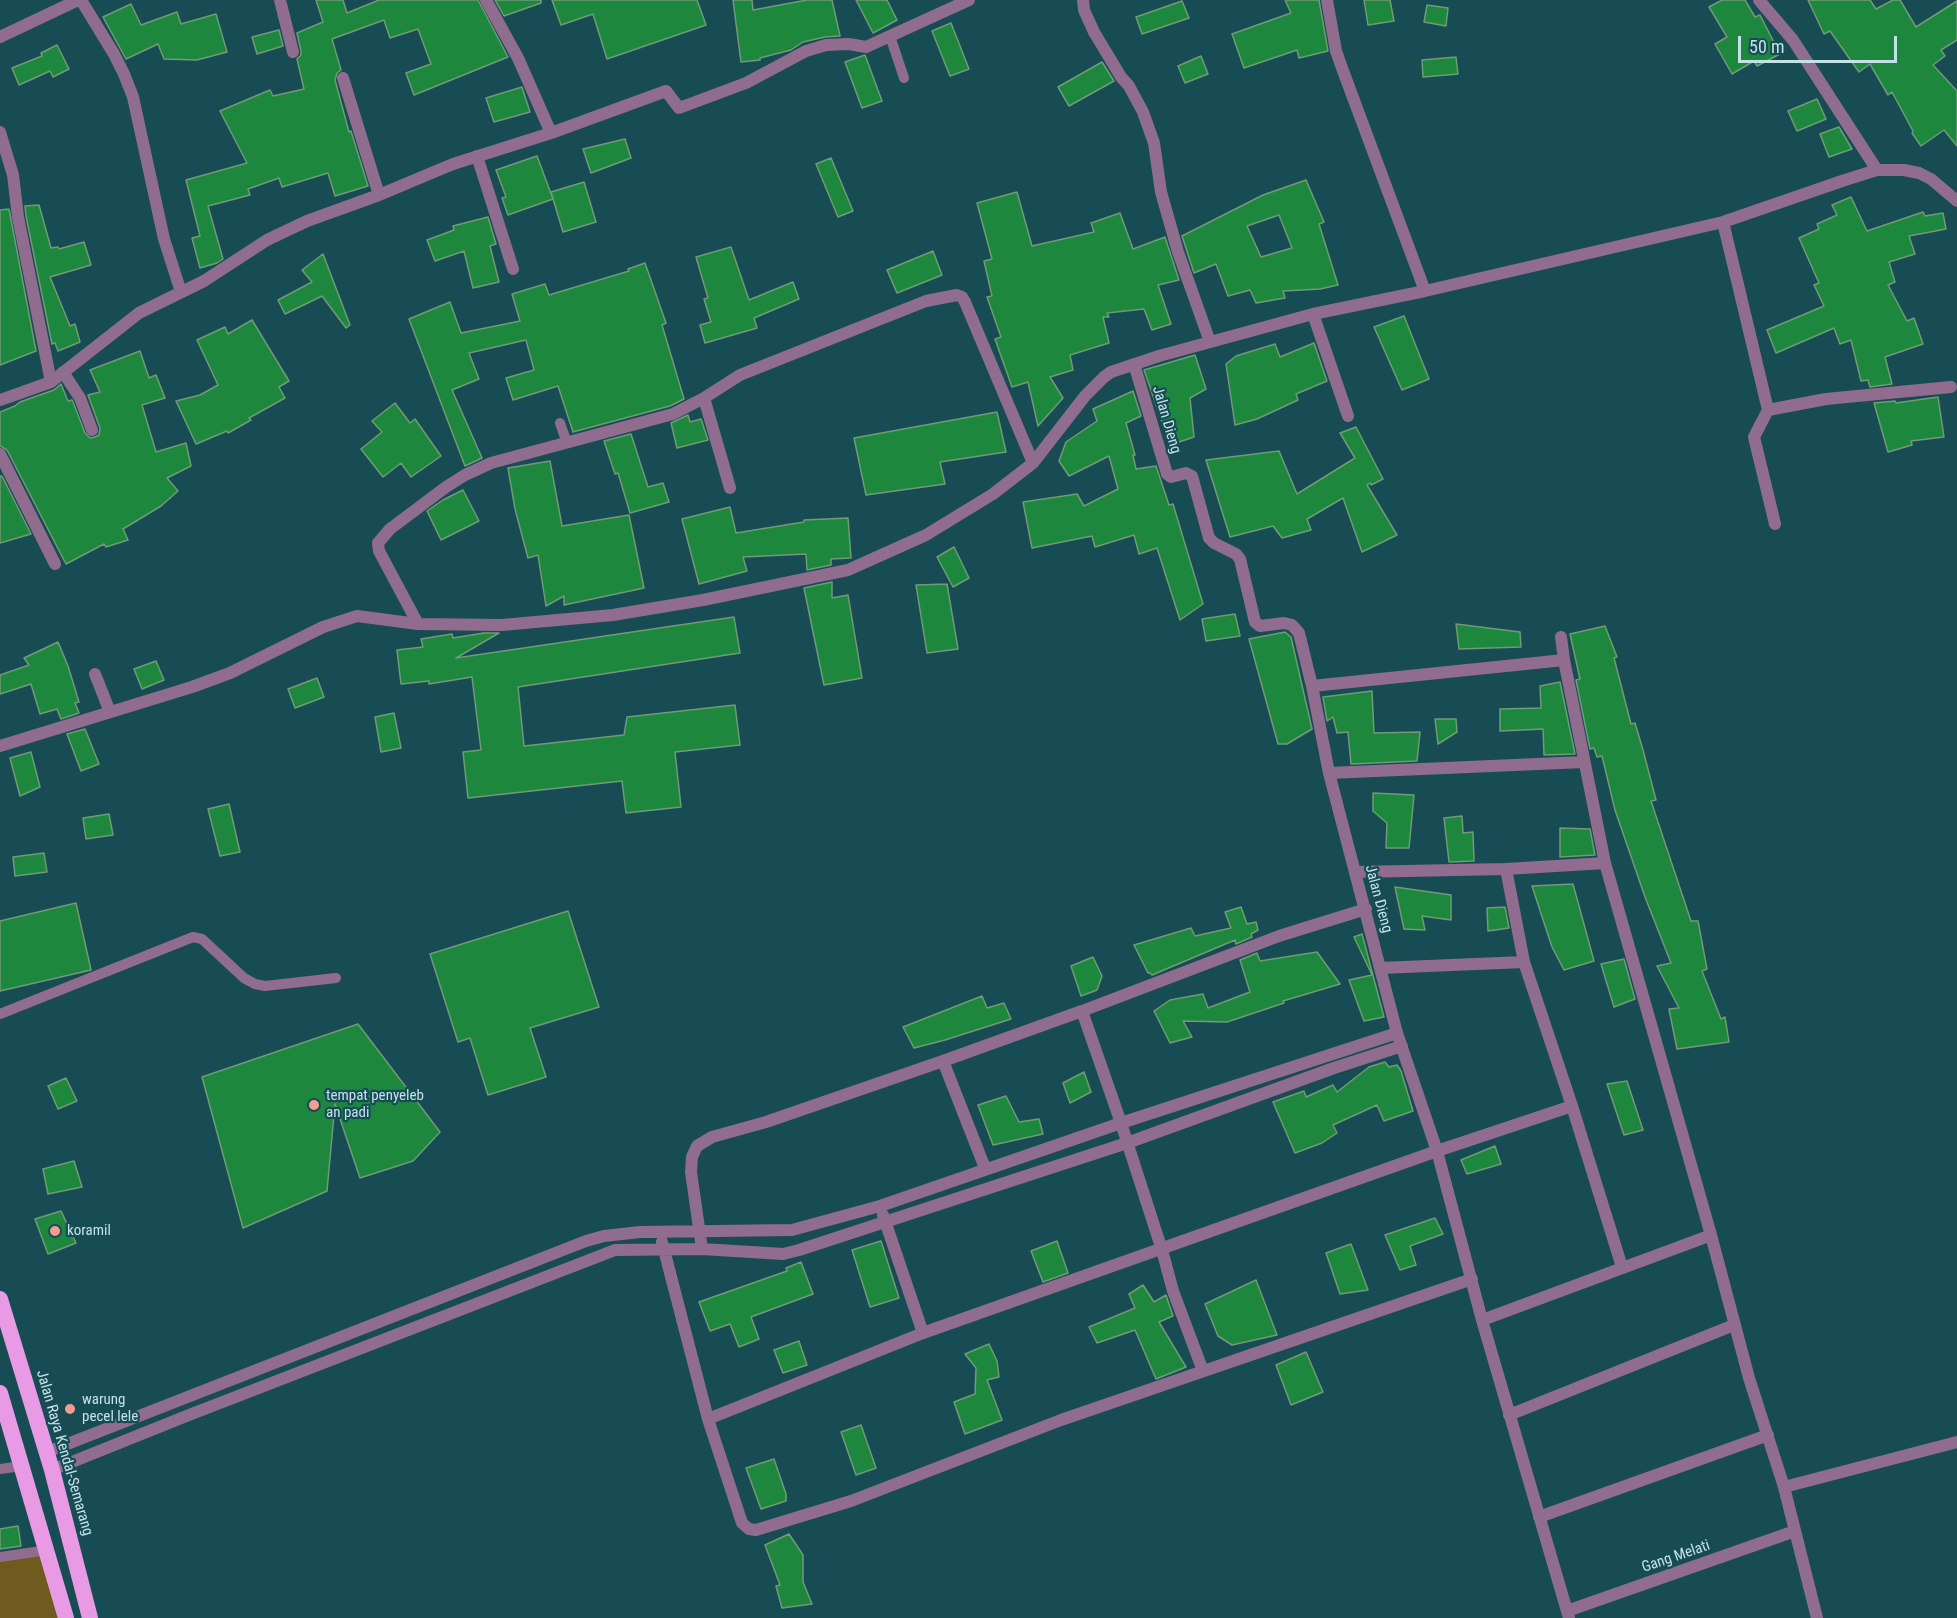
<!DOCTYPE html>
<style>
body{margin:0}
#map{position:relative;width:1957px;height:1618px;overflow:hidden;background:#184c54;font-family:"Roboto Condensed",sans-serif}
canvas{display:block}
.scale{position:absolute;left:1738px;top:36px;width:159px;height:27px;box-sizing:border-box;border:3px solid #c2e2e8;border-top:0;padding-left:8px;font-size:18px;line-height:21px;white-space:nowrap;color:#c2e2e8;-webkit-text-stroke:4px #184c54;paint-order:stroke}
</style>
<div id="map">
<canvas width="1957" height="1618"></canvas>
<div class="scale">50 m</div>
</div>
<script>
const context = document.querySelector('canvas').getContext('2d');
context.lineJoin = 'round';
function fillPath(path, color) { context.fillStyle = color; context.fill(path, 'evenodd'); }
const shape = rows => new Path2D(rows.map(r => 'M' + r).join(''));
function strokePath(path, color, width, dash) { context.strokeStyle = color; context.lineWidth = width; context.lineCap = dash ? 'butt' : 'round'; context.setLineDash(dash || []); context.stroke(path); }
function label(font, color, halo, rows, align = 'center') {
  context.font = font + ' "Roboto Condensed",sans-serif'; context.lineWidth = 4.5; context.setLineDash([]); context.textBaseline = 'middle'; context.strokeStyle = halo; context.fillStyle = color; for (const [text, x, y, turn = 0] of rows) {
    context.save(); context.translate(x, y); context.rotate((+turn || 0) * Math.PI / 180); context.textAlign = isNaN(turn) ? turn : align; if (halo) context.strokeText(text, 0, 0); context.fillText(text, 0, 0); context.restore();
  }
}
const green = shape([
 [48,1550,66,1618,0,1618,0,1557]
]);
const building = shape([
 [316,0,343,0,347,13,379,0,478,0,508,57,414,95,406,73,431,64,418,29,390,38,384,20,332,39,341,70,337,73,335,80,349,132,351,131,368,186,335,196,328,173,282,187,279,178,248,189,250,195,208,206,223,259,217,263,200,268,192,238,200,236,186,180,247,163,220,111,270,90,273,96,304,89,297,59,301,55,301,51,297,33,323,22,316,0],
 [495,0,541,0,541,3,504,16,495,0],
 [552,0,697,0,706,25,607,59,593,14,561,25,552,0],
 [733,0,752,0,753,10,807,0,832,0,840,36,825,37,803,42,791,50,760,58,760,60,741,62,733,0],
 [856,0,887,0,897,20,873,33,856,0],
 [1285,0,1319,0,1328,51,1299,58,1297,50,1244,68,1232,34,1291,13,1285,0],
 [1364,0,1390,0,1394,21,1368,25,1364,0],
 [1722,0,1745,0,1755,17,1760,15,1780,54,1757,66,1754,61,1732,74,1715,44,1727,37,1709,7,1722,0],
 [1808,0,1870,0,1876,9,1893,0,1900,0,1916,27,1957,1,1957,40,1941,50,1945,56,1933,65,1957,91,1957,146,1944,130,1921,146,1912,133,1913,131,1892,92,1888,95,1870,64,1859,72,1830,31,1824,34,1808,0],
 [1182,1,1189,18,1142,34,1136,17,1182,1],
 [131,4,141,25,177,12,181,24,216,14,227,52,197,60,164,59,158,44,126,59,103,17,131,4],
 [1427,5,1448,8,1446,26,1424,22,1427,5],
 [951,23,969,69,950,76,932,31,951,23],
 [279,30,283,46,257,54,252,37,279,30],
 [57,45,69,69,53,77,50,71,19,85,12,68,42,56,41,53,57,45],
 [865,55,882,101,862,108,845,62,865,55],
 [1201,56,1208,74,1185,83,1178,66,1201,56],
 [1456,57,1458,74,1423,77,1422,60,1456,57],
 [1102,62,1114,81,1069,106,1058,87,1102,62],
 [522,87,530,112,494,122,486,98,522,87],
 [1817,99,1826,119,1797,131,1788,111,1817,99],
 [1839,127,1852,149,1829,157,1820,134,1839,127],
 [625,139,631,158,591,173,583,149,625,139],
 [537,156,553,199,508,215,502,198,506,197,496,170,537,156],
 [831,158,853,211,838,217,816,164,831,158],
 [1306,180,1324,222,1319,224,1338,285,1320,289,1283,291,1285,298,1256,303,1250,290,1228,296,1216,264,1194,273,1182,236,1263,195,1306,180],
 [1279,215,1292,248,1261,257,1247,226,1279,215],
 [584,182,596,222,563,232,551,192,584,182],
 [1017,192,1032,246,1094,232,1091,223,1120,213,1133,249,1165,237,1179,280,1158,285,1171,324,1152,330,1144,309,1107,313,1109,317,1103,317,1109,343,1070,355,1073,370,1050,377,1063,398,1038,426,1028,382,1012,387,995,339,1001,337,987,297,992,296,984,261,992,259,977,203,1017,192],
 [1851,197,1867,231,1923,212,1925,216,1943,213,1946,229,1909,236,1915,254,1889,262,1895,282,1888,285,1907,321,1914,318,1923,344,1885,357,1892,384,1870,387,1868,380,1861,381,1851,340,1840,344,1834,328,1776,353,1767,330,1824,306,1814,285,1819,283,1799,238,1819,229,1817,224,1837,215,1832,205,1851,197],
 [39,205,51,248,58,247,59,249,84,242,91,265,50,277,70,326,75,324,80,342,58,351,55,343,52,344,26,216,25,206,39,205],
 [9,209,36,351,0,365,0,210,9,209],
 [488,217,496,244,490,246,499,282,473,288,464,251,435,261,427,240,454,230,453,226,488,217],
 [731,247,749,300,793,282,799,299,754,318,757,328,705,343,700,325,711,322,704,299,708,298,696,257,731,247],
 [933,251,942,275,897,293,887,270,933,251],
 [323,254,350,325,346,328,322,296,285,314,278,300,312,282,302,270,323,254],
 [645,263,666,323,662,325,684,399,670,406,573,432,558,386,513,400,506,378,534,370,526,340,469,353,479,379,452,390,482,458,465,466,409,319,450,302,461,333,520,321,512,294,545,284,549,295,629,271,628,269,645,263],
 [1404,316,1429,379,1402,390,1374,327,1404,316],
 [252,320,289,381,279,387,285,398,249,418,251,420,228,433,227,431,196,444,176,401,200,395,218,385,197,340,225,327,228,334,252,320],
 [1314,343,1327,381,1296,394,1298,400,1257,419,1235,425,1226,364,1236,356,1275,344,1280,357,1314,343],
 [140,351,149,378,156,375,165,398,142,405,156,452,186,443,191,466,167,478,178,491,161,506,123,529,128,540,106,547,104,544,66,564,7,450,0,446,0,412,15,406,20,402,54,390,61,384,68,401,72,400,73,402,85,433,90,438,95,437,99,435,100,428,88,395,100,392,90,370,140,351],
 [1195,355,1206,389,1190,398,1194,437,1170,445,1144,370,1195,355],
 [1133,391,1141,416,1126,423,1135,455,1133,455,1136,469,1156,466,1169,505,1173,504,1203,604,1180,620,1157,548,1139,554,1134,535,1095,547,1092,536,1032,548,1023,502,1077,494,1084,506,1118,489,1109,456,1069,476,1059,461,1066,442,1097,421,1093,409,1133,391],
 [1938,397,1944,437,1911,441,1912,445,1888,452,1874,403,1895,401,1896,403,1938,397],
 [395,403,410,423,415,419,441,456,411,477,401,463,383,477,361,449,382,432,372,421,395,403],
 [997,412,1006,452,940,462,945,484,866,495,854,438,997,412],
 [688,415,690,422,701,419,708,440,677,448,671,423,688,415],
 [1356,427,1383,479,1371,485,1370,483,1367,485,1397,535,1362,552,1343,498,1307,519,1311,530,1282,538,1273,526,1230,537,1206,460,1279,451,1297,494,1355,458,1340,433,1356,427],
 [631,434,648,487,663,483,669,502,630,513,618,473,615,474,604,441,631,434],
 [550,461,562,526,629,515,644,588,564,605,564,596,546,606,538,555,528,558,515,509,508,468,550,461],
 [0,476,2,476,31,534,0,543,0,476],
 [463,490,479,521,441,540,427,511,443,500,463,490],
 [730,507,736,533,804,522,804,520,848,518,851,558,831,559,831,565,807,570,806,554,743,557,747,571,699,584,682,519,730,507],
 [954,547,969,578,953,587,937,557,954,547],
 [832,582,832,598,848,595,862,678,824,685,804,588,832,582],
 [947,584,958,649,927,653,916,585,947,584],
 [1235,614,1240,636,1206,641,1202,619,1235,614],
 [734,617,740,653,518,687,524,746,624,735,627,717,735,705,740,745,675,752,681,807,626,813,622,781,468,798,463,752,481,750,472,677,429,684,429,681,401,684,397,650,423,647,421,639,452,634,453,638,484,633,499,633,456,658,734,617],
 [1456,624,1520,632,1521,647,1459,649,1456,624],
 [1605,626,1617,657,1614,658,1631,724,1635,723,1643,750,1656,800,1651,801,1691,921,1698,921,1707,969,1702,971,1721,1019,1725,1017,1729,1042,1677,1049,1669,1009,1679,1008,1657,966,1671,963,1645,897,1615,810,1602,756,1597,757,1594,748,1590,749,1576,680,1580,679,1570,634,1605,626],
 [1285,632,1291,637,1312,729,1287,744,1278,744,1249,639,1285,632],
 [58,642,68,666,79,702,75,703,79,713,61,719,57,709,40,714,31,684,0,694,0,675,29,665,24,658,58,642],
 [156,661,164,680,142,689,134,669,156,661],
 [317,678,324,697,295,708,288,689,317,678],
 [1560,682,1575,754,1544,755,1543,729,1500,731,1500,709,1541,708,1540,686,1560,682],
 [1372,691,1374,733,1420,732,1417,761,1351,764,1348,732,1337,733,1333,717,1327,721,1323,697,1372,691],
 [394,713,401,748,381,752,375,717,394,713],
 [1435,719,1456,719,1457,732,1438,744,1435,719],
 [85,729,99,764,81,771,67,734,85,729],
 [31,752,40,787,20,796,10,758,31,752],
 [1373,793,1414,795,1409,848,1386,848,1387,823,1373,811,1373,793],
 [229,804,240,852,220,856,208,809,229,804],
 [109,814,113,835,86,839,83,818,109,814],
 [1462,816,1463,833,1473,832,1474,861,1449,862,1444,818,1462,816],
 [1560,828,1590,829,1595,855,1560,857,1560,828],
 [44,853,47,872,15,876,13,857,44,853],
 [1573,884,1594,961,1564,970,1552,947,1532,886,1573,884],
 [1395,887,1451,895,1451,920,1422,916,1425,930,1404,929,1395,887],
 [76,903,91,970,0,991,0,921,76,903],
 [1241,907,1247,924,1256,922,1258,930,1251,934,1252,937,1236,944,1235,940,1152,975,1150,973,1148,973,1134,945,1191,928,1195,936,1231,928,1225,912,1241,907],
 [1505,907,1509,928,1488,931,1487,908,1505,907],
 [568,911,599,1007,530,1028,546,1077,488,1095,470,1038,458,1042,430,954,568,911],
 [1362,934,1384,1017,1364,1021,1349,980,1372,975,1354,937,1362,934],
 [1317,952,1340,984,1283,1001,1284,1003,1227,1022,1183,1021,1192,1037,1170,1043,1154,1011,1170,1000,1203,994,1208,1008,1250,992,1240,960,1257,953,1260,961,1317,952],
 [1093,957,1102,976,1097,990,1081,996,1071,966,1093,957],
 [1624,959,1635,999,1614,1007,1601,964,1624,959],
 [982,996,987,1008,1004,1003,1011,1019,945,1040,914,1048,903,1027,982,996],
 [358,1024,440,1132,413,1161,360,1178,335,1104,327,1191,243,1228,202,1077,358,1024],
 [1385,1062,1389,1067,1397,1065,1401,1071,1413,1111,1384,1121,1377,1105,1333,1125,1337,1133,1322,1143,1295,1153,1273,1102,1304,1091,1306,1097,1333,1085,1337,1092,1369,1067,1385,1062],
 [1084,1072,1091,1092,1070,1103,1063,1083,1084,1072],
 [66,1078,77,1101,58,1109,48,1086,66,1078],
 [1627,1081,1643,1130,1624,1135,1607,1084,1627,1081],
 [1006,1096,1019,1122,1039,1119,1043,1134,993,1145,978,1105,1006,1096],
 [1495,1146,1501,1164,1467,1174,1461,1160,1495,1146],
 [74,1161,82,1187,48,1194,43,1169,74,1161],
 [61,1211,76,1243,48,1254,35,1219,61,1211],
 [1435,1218,1443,1234,1410,1246,1416,1265,1400,1270,1385,1235,1435,1218],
 [881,1241,899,1298,870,1307,852,1250,881,1241],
 [1057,1241,1068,1273,1043,1282,1031,1251,1057,1241],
 [1351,1244,1368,1290,1340,1294,1326,1253,1351,1244],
 [801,1262,813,1294,751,1317,759,1339,739,1347,730,1324,710,1331,699,1302,787,1271,786,1268,801,1262],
 [1256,1280,1277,1335,1232,1345,1218,1336,1205,1304,1256,1280],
 [1143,1285,1154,1302,1166,1295,1173,1316,1159,1322,1186,1367,1156,1379,1135,1330,1097,1343,1089,1327,1135,1308,1129,1294,1143,1285],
 [799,1341,807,1365,783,1373,774,1350,799,1341],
 [989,1344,997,1361,999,1377,987,1380,1002,1420,965,1434,954,1402,975,1394,976,1368,965,1354,989,1344],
 [1306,1352,1323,1392,1291,1405,1276,1365,1306,1352],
 [861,1425,876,1468,856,1475,841,1432,861,1425],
 [774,1459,786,1494,786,1501,761,1509,746,1468,774,1459],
 [18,1526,21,1546,0,1549,0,1529,18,1526],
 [789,1534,803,1555,803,1582,812,1604,782,1608,776,1586,780,1585,765,1545,789,1534]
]);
const service = shape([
 [890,36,904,78],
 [560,423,567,443],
 [0,1014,193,937,202,939,244,978,255,984,265,986,336,978],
 [0,1469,22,1466],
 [0,1557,48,1550]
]);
const minor = shape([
 [81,0,114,54,124,74,133,97,164,239,181,292],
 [280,0,293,52],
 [486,0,518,58,551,133],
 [1083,0,1084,10,1094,32,1121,77,1129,86,1143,112,1154,143,1161,192,1178,252,1210,342],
 [1327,0,1336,51,1342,68,1425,291],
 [1759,0,1793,40,1877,170],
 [0,37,78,0],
 [343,78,379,195],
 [0,132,13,175,18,217,51,382],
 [477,156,513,269],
 [1723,222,1768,410,1754,437,1775,524],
 [1313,314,1348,416],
 [1134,364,1167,474,1171,477,1186,473,1192,476,1209,538,1214,543,1236,554,1240,559,1255,622,1260,626,1284,623,1292,625,1299,633,1312,686,1329,773,1397,1033,1437,1151,1482,1320,1569,1618],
 [63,372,80,398,92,430],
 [704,398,730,488],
 [0,400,51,382,139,313,204,281,267,240,307,221,379,195,453,164,551,133,666,91,679,108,746,83,806,51,826,45,849,44,866,47,969,0],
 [1768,410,1826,399,1951,387],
 [0,454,55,564],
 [418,624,379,551,378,543,390,529,446,487,465,475,491,463,673,414,704,398,740,375,926,301,957,295,962,297,965,302,1033,463],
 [1561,637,1564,660],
 [95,674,110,712],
 [1312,686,1564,660,1605,863,1711,1235,1749,1378,1784,1487,1817,1618],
 [0,746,192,687,230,673,323,627,357,616,418,624,502,625,613,615,703,600,848,570,926,535,993,494,1033,463,1085,396,1104,377,1111,372,1159,356,1313,314,1425,291,1723,222,1845,180,1877,170,1904,170,1919,173,1931,179,1957,201],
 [1329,773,1584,762],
 [1506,869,1524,962,1572,1106,1622,1267],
 [1355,872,1506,869,1605,863],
 [1380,968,1524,962],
 [985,1168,943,1061,1082,1011],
 [883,1215,923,1333],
 [662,1242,708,1419,742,1523,749,1529,756,1530,851,1501,1061,1420,1472,1279],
 [702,1249,691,1172,692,1157,697,1146,712,1137,766,1122,943,1061],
 [1482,1320,1711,1235],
 [1203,1371,1173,1291,1162,1250,1121,1123,1082,1011,1279,936,1366,909],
 [1509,1415,1734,1325],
 [708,1419,923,1333,1437,1151,1572,1106],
 [47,1452,586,1241,604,1236,640,1232,792,1230,880,1206,1121,1123,1397,1033],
 [52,1470,189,1415,615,1250,702,1249,783,1254,799,1250,1127,1143,1334,1068,1402,1046],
 [1784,1487,1957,1442],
 [1539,1517,1768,1435],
 [1567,1611,1795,1531]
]);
const trunk = shape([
 [0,1299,52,1470,90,1618],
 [0,1393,66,1618]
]);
const markers = [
 [314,1105,6,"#f59c90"],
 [55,1231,6,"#f59c90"],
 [70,1409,6,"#f59c90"]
];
const streetNames = [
 ["Jalan Dieng",1166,420,74],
 ["Jalan Dieng",1378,899,75],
 ["Jalan Raya Kendal-Semarang",64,1453,74],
 ["Gang Melati",1676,1557,-19]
];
const poiNames = [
 ["tempat penyeleb",326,1096],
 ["an padi",326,1113],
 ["koramil",67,1231],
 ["warung",82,1400],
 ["pecel lele",82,1417]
];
fillPath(green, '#705b1e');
fillPath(building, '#1e873e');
strokePath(building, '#719a77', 1.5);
strokePath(service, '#906d8e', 10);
strokePath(minor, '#906d8e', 12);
strokePath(trunk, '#e89ae4', 16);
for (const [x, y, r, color] of markers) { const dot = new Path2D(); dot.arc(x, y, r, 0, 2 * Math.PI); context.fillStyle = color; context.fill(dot); strokePath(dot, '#184c54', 2); }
label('15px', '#c2e2e8', '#184c54', streetNames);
label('15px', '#c2e2e8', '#184c54', poiNames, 'left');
</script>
